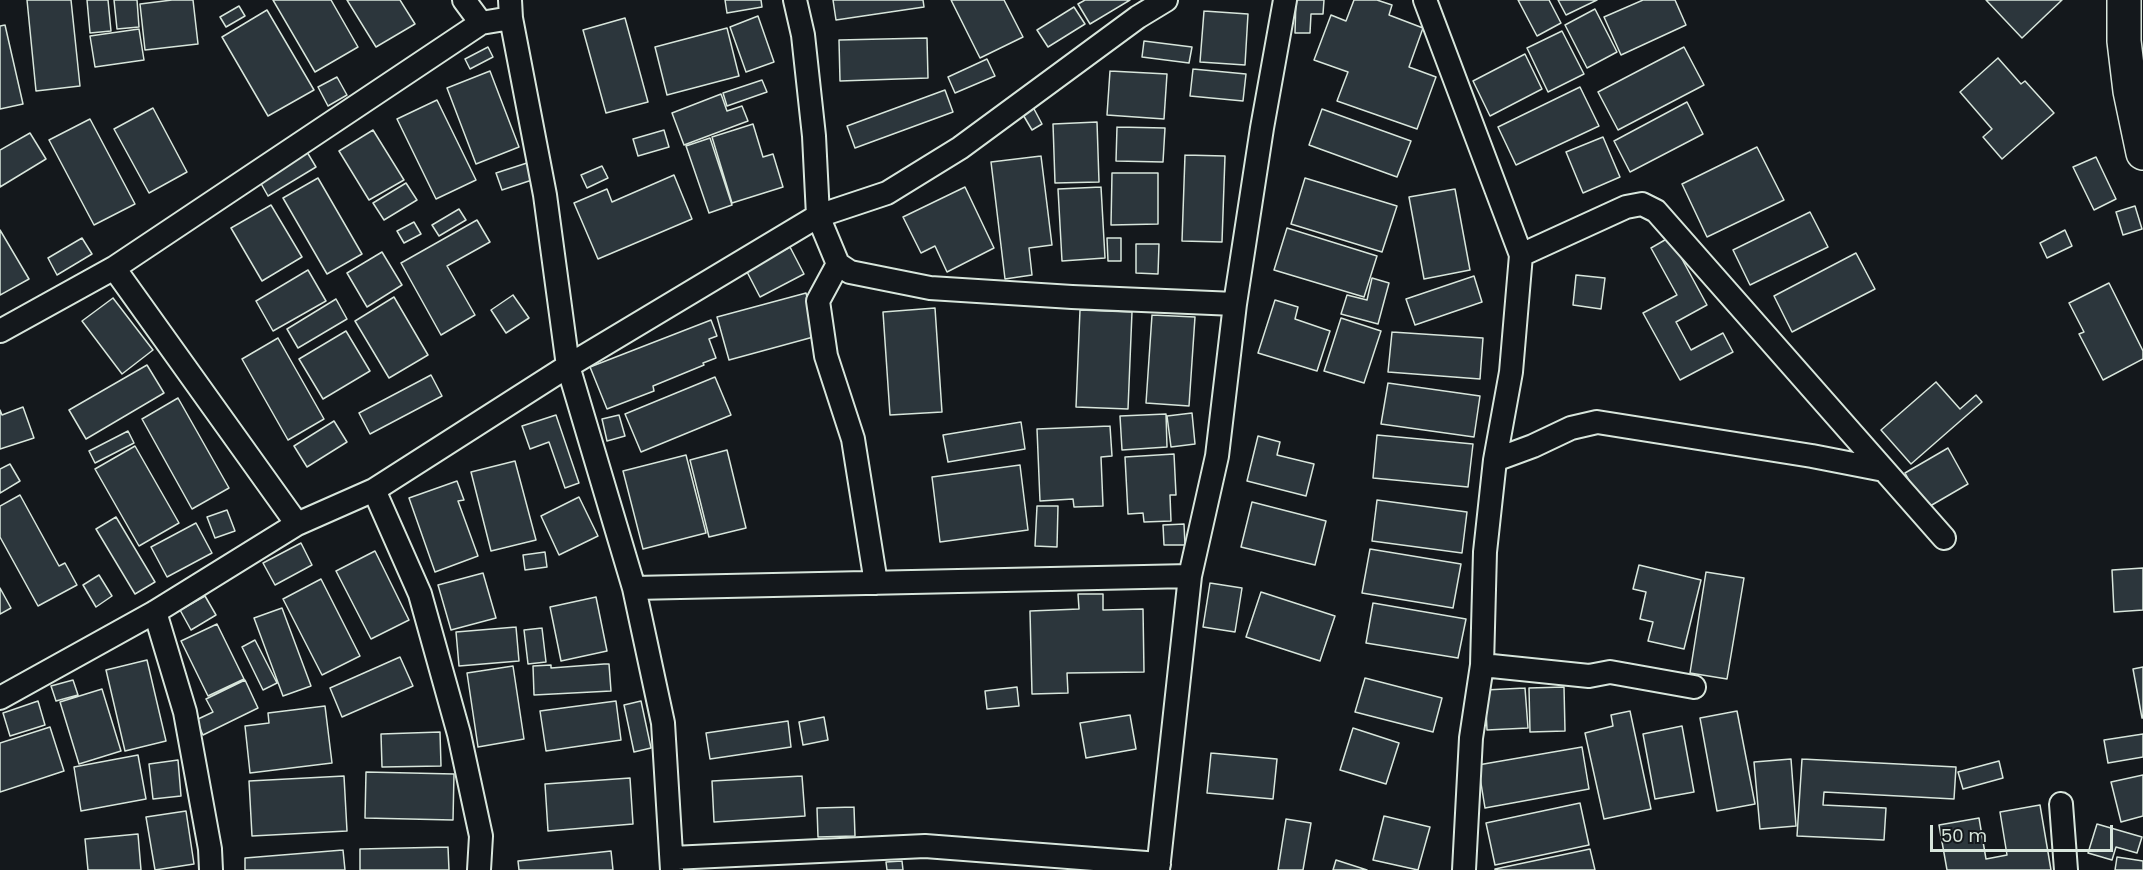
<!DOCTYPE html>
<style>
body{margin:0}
#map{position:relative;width:2143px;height:870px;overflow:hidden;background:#14181c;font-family:Poppins,sans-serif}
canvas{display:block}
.scale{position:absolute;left:1930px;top:825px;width:183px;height:27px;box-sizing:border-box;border:3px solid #d8e6dc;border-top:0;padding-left:8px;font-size:18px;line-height:21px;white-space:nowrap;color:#d8e6dc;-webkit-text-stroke:4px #14181c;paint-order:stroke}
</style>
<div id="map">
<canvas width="2143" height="870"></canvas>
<div class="scale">50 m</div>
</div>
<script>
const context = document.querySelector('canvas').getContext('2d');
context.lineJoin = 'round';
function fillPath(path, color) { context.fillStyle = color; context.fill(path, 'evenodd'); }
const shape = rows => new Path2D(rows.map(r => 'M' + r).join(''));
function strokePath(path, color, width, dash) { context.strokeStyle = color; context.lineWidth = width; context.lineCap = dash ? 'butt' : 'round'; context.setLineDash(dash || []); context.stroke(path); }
const building = shape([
 [27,0,71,0,80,86,36,91,27,0],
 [87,0,108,0,111,31,90,33,87,0],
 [114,0,137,0,139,27,117,29,114,0],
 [172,0,193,0,198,44,145,50,140,4,172,0],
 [273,0,331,0,358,47,315,72,273,0],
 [347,0,400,0,415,24,376,47,347,0],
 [725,0,761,0,762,7,727,13,725,0],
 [833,0,923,0,924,7,836,20,833,0],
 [951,0,1004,0,1023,37,980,58,951,0],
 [1085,0,1130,0,1090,24,1078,4,1085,0],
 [1296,0,1324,0,1323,14,1311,14,1310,33,1295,33,1296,0],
 [1354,0,1377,0,1392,5,1389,15,1423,28,1409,67,1436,77,1417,129,1337,101,1348,72,1314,60,1331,15,1346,21,1354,0],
 [1518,0,1549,0,1561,23,1537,36,1518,0],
 [1558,0,1597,0,1566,15,1558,0],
 [1643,0,1675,0,1686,25,1621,55,1604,17,1643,0],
 [1986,0,2062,0,2022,38,1986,0],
 [239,6,245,16,226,27,220,17,239,6],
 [1074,7,1085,24,1048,47,1037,30,1074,7],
 [1595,9,1617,52,1587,68,1565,25,1595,9],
 [267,10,314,90,268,116,222,37,267,10],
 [1204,11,1248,14,1245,65,1200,62,1204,11],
 [758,16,774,62,746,72,730,27,758,16],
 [625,18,648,102,606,113,583,30,625,18],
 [5,25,23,104,0,109,0,26,5,25],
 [727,28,739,76,667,95,655,47,727,28],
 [139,29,144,60,95,67,90,36,139,29],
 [1562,31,1584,74,1548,92,1527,48,1562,31],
 [927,38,928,78,840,81,839,40,927,38],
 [1144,41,1192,47,1189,63,1142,57,1144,41],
 [488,47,493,57,470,69,465,59,488,47],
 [1684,47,1704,85,1618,130,1598,92,1684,47],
 [1525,54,1542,89,1490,116,1473,81,1525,54],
 [1998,58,2021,84,2025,81,2054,113,2002,159,1983,137,1992,129,1960,92,1998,58],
 [987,59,995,76,955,93,948,77,987,59],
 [1193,69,1246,74,1243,101,1190,96,1193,69],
 [490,71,519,147,476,164,447,88,490,71],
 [1110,71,1167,74,1164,119,1107,115,1110,71],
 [337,77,347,95,328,106,318,87,337,77],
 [762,80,767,92,727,106,723,93,762,80],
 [1580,87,1599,126,1516,165,1498,127,1580,87],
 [945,90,953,112,855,148,847,126,945,90],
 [721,94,727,111,742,106,748,121,684,145,672,113,721,94],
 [437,100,476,180,436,199,397,119,437,100],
 [1687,102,1703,134,1630,172,1614,141,1687,102],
 [1033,107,1042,124,1032,130,1022,113,1033,107],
 [153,108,187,172,149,193,114,129,153,108],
 [1322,109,1411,141,1397,177,1309,145,1322,109],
 [90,119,135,204,94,225,49,140,90,119],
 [1097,122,1099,182,1055,183,1053,124,1097,122],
 [753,124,763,157,773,154,783,187,732,203,712,137,753,124],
 [1117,127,1165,128,1163,162,1116,161,1117,127],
 [373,130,404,180,369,200,339,151,373,130],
 [664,130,669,147,638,156,633,139,664,130],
 [30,133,46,159,0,187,0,150,30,133],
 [1603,137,1620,177,1583,193,1566,152,1603,137],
 [710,138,732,205,709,213,686,146,710,138],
 [1757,147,1784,200,1707,237,1682,184,1757,147],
 [307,152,316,167,268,196,259,180,307,152],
 [1185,155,1225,156,1222,242,1182,241,1185,155],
 [1041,156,1052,245,1029,248,1032,275,1005,279,991,162,1041,156],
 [2096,157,2116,199,2094,210,2073,167,2096,157],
 [530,162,535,179,502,190,496,173,530,162],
 [602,166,608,178,587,188,581,175,602,166],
 [1112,173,1158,173,1158,224,1111,225,1112,173],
 [674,175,692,219,598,259,574,203,607,189,612,202,674,175],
 [318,178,362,254,327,274,283,198,318,178],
 [1305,178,1397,206,1382,252,1291,224,1305,178],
 [406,183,417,200,384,220,373,203,406,183],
 [965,187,994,248,947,272,935,246,921,253,903,217,965,187],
 [1101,187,1105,258,1062,261,1058,189,1101,187],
 [1455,189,1470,270,1424,279,1409,197,1455,189],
 [271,205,302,257,262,281,231,228,271,205],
 [2135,206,2142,229,2123,235,2116,212,2135,206],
 [459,209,466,220,439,236,432,225,459,209],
 [1810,212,1828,247,1750,285,1733,250,1810,212],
 [477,220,490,242,447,266,475,315,441,335,401,263,477,220],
 [414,222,421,234,404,243,397,231,414,222],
 [1287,228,1377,256,1364,297,1274,270,1287,228],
 [0,230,29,279,0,295,0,230],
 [2065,230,2072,246,2047,258,2040,243,2065,230],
 [1670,237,1707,305,1676,322,1691,350,1723,333,1733,352,1680,380,1643,313,1677,295,1651,248,1670,237],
 [82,238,92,254,57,275,48,258,82,238],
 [1107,238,1121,238,1121,261,1108,261,1107,238],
 [1136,244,1159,244,1158,274,1136,273,1136,244],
 [790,247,804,274,760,297,746,270,790,247],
 [382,252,402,285,367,307,347,273,382,252],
 [1856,253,1875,289,1792,332,1774,296,1856,253],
 [308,270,326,301,273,331,256,301,308,270],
 [1576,275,1605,278,1601,309,1573,305,1576,275],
 [1474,276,1482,302,1415,325,1406,299,1474,276],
 [1372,278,1389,283,1378,324,1341,314,1347,295,1367,300,1372,278],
 [2109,283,2143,351,2143,359,2103,380,2079,334,2084,332,2069,303,2109,283],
 [806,293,817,336,729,360,717,317,806,293],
 [513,295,529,318,506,333,491,310,513,295],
 [394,297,428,355,389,378,355,321,394,297],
 [113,298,153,350,122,374,82,321,113,298],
 [336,299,347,319,298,348,287,329,336,299],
 [1275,300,1298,307,1295,319,1330,331,1317,371,1258,353,1275,300],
 [935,308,942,412,890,415,883,312,935,308],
 [1080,310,1132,312,1128,409,1076,407,1080,310],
 [1152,315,1195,317,1189,406,1146,403,1152,315],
 [1341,318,1381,331,1364,383,1324,371,1341,318],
 [711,320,717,336,709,339,716,358,703,363,704,365,653,386,654,391,607,409,590,367,711,320],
 [346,331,370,371,323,399,299,359,346,331],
 [1392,332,1483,338,1480,379,1388,372,1392,332],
 [278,338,324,419,288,440,242,359,278,338],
 [147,365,164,393,86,439,69,410,147,365],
 [431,375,442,396,370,434,359,413,431,375],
 [715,377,731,415,641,452,625,414,715,377],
 [1936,382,1960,409,1976,395,1982,402,1911,464,1881,430,1936,382],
 [1388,383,1480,396,1474,437,1381,424,1388,383],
 [178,398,229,488,192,509,142,419,178,398],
 [23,407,34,438,0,449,0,410,2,415,23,407],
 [1192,413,1195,444,1171,447,1167,416,1192,413],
 [1166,414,1167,447,1122,450,1120,416,1166,414],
 [556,415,579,483,565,488,549,442,530,449,522,426,556,415],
 [619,415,625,436,607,441,602,419,619,415],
 [334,421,347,442,307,467,294,446,334,421],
 [1021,422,1025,449,948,462,943,435,1021,422],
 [1110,426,1112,456,1101,457,1103,506,1074,507,1073,499,1040,501,1037,429,1110,426],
 [128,431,134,443,95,463,89,451,128,431],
 [1377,435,1473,444,1468,487,1373,478,1377,435],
 [1258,436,1280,442,1277,455,1314,464,1306,496,1247,481,1258,436],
 [135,446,179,523,139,546,95,469,135,446],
 [1948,448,1968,484,1925,509,1905,473,1948,448],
 [727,450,746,528,709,537,690,460,727,450],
 [1174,454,1176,495,1170,495,1171,521,1144,522,1143,513,1128,514,1125,457,1174,454],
 [686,455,706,533,643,549,623,471,686,455],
 [515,461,536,540,491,551,471,472,515,461],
 [10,464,20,481,0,493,0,469,10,464],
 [1020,465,1028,530,940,542,932,477,1020,465],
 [457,481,464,500,458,501,478,556,435,572,409,498,457,481],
 [20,495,59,566,65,563,77,585,38,606,0,537,0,506,20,495],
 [579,497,598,536,559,555,541,516,579,497],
 [1377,500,1467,512,1462,553,1372,541,1377,500],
 [1252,502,1326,521,1315,565,1241,547,1252,502],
 [1037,506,1058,506,1057,547,1035,546,1037,506],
 [227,510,235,531,215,538,207,517,227,510],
 [116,517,155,582,135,594,96,529,116,517],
 [196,523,212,553,167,577,151,547,196,523],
 [1184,524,1185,545,1164,545,1163,525,1184,524],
 [301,543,312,565,275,585,263,563,301,543],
 [1370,549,1461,564,1453,608,1362,593,1370,549],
 [375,551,409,620,371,639,336,571,375,551],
 [545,552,547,567,525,570,523,555,545,552],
 [1639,565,1701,580,1684,649,1648,641,1653,622,1640,619,1646,592,1633,589,1639,565],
 [2143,568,2143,610,2114,612,2112,570,2143,568],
 [1706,572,1744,578,1727,679,1690,673,1706,572],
 [483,573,496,618,451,630,438,585,483,573],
 [99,575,112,596,96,607,83,585,99,575],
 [321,579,360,656,322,675,283,599,321,579],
 [1210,583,1242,588,1235,632,1203,627,1210,583],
 [0,588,11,608,0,614,0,588],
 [1261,592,1335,616,1320,661,1246,637,1261,592],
 [1078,594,1103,594,1103,610,1143,609,1144,672,1067,673,1068,693,1032,694,1030,611,1079,609,1078,594],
 [205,596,216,615,191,630,180,610,205,596],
 [596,597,607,651,561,661,550,607,596,597],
 [1373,603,1466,619,1458,658,1366,643,1373,603],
 [282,608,311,686,283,696,254,618,282,608],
 [217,624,244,679,208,696,181,641,217,624],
 [516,627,519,661,459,666,456,632,516,627],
 [542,628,546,662,528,664,524,630,542,628],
 [255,640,277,683,263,690,242,647,255,640],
 [400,657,413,686,342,717,330,688,400,657],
 [147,660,166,741,125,751,106,670,147,660],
 [604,664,609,664,611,691,534,695,533,666,551,665,551,668,604,664],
 [513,666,524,739,478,747,467,673,513,666],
 [2143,667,2143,718,2142,718,2133,669,2143,667],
 [1365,678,1442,698,1433,732,1355,712,1365,678],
 [73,680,78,695,56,701,51,686,73,680],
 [245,680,258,708,203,735,196,720,213,712,206,699,245,680],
 [1017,687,1019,706,987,709,985,691,1017,687],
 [1564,687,1565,731,1530,732,1529,688,1564,687],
 [1525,688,1528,728,1487,730,1485,690,1525,688],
 [102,689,121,751,79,764,60,702,102,689],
 [38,701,45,725,10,736,3,713,38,701],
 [616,701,621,740,546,751,540,711,616,701],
 [641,701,651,748,634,752,624,705,641,701],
 [325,706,332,763,250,773,245,726,269,723,268,713,325,706],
 [1630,711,1651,809,1604,819,1585,733,1613,726,1611,715,1630,711],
 [1737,711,1755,804,1717,811,1700,718,1737,711],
 [1130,715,1136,749,1086,758,1080,723,1130,715],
 [824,717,828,740,803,745,799,722,824,717],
 [788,721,791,747,710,759,706,733,788,721],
 [1682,726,1694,792,1655,799,1643,734,1682,726],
 [50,727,64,771,0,792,0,743,50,727],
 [1353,728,1399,743,1386,784,1340,770,1353,728],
 [440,732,441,766,382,767,381,734,440,732],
 [2143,734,2143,757,2108,763,2104,740,2143,734],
 [1582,747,1589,789,1485,808,1478,765,1582,747],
 [1211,753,1277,759,1273,799,1207,793,1211,753],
 [138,755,146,799,81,811,74,767,138,755],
 [1791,759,1796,826,1760,829,1754,762,1791,759],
 [1802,759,1956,767,1954,799,1824,792,1823,805,1886,808,1884,840,1797,836,1802,759],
 [178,760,181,796,153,799,149,764,178,760],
 [1999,761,2003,778,1963,789,1958,772,1999,761],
 [366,772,454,774,453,820,365,818,366,772],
 [2143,775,2143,816,2121,822,2111,782,2143,775],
 [344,776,347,831,252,836,249,781,344,776],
 [802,776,805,816,714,822,712,781,802,776],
 [630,778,633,824,548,831,545,784,630,778],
 [1580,803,1589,845,1495,865,1486,823,1580,803],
 [2040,805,2051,870,1947,870,1939,825,1979,818,1986,859,2007,855,2000,812,2040,805],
 [854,807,855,836,818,837,817,808,854,807],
 [186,811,194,864,155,870,146,817,186,811],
 [1384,816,1430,827,1418,870,1373,860,1384,816],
 [1286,819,1311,823,1303,870,1278,870,1286,819],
 [2097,824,2142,837,2137,853,2116,847,2112,860,2088,853,2097,824],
 [138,834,141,870,88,870,85,839,138,834],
 [448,847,449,870,360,870,360,849,448,847],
 [1590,849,1595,870,1495,870,1495,869,1590,849],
 [343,850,345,870,245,870,245,858,343,850],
 [611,851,613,870,519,870,518,861,611,851],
 [2117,857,2143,861,2143,870,2115,870,2117,857],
 [1336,860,1367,870,1333,870,1336,860],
 [902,861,903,870,887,870,886,862,902,861]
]);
const street = shape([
 [464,0,481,23],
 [510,0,511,18,545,195,568,366,634,588,663,723,672,870],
 [795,0,803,35,814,136,818,216,838,264,850,272,930,288,1072,297,1235,304],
 [1425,0,1521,255,1511,372,1495,460,1485,552,1482,665,1471,738,1464,870],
 [1521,255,1626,207,1642,204,1656,211,1944,538],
 [838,264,818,301,826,356,853,439,876,583],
 [114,268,297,524],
 [0,331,114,268,481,23,511,18],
 [1495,460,1533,446,1571,428,1597,422,1812,456,1884,470],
 [374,490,420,594,459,734,481,836,479,870],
 [634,588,1190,576],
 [155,612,185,712,210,849,211,870],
 [1482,665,1589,676,1610,672,1694,687],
 [0,698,155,612,297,524,374,490,568,366,818,216,887,193,960,148,1138,17,1166,0],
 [2061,804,2066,870],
 [672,858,925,846,1159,864],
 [1158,870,1190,576,1217,456,1235,304,1262,128,1285,0]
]);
const primary = shape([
 [2124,0,2124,41,2130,91,2143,153]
]);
fillPath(building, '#2c363c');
strokePath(building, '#d8e6dc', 1.5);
strokePath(street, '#d8e6dc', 26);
strokePath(primary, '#d8e6dc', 36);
strokePath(street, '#14181c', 22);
strokePath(primary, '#14181c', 33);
</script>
